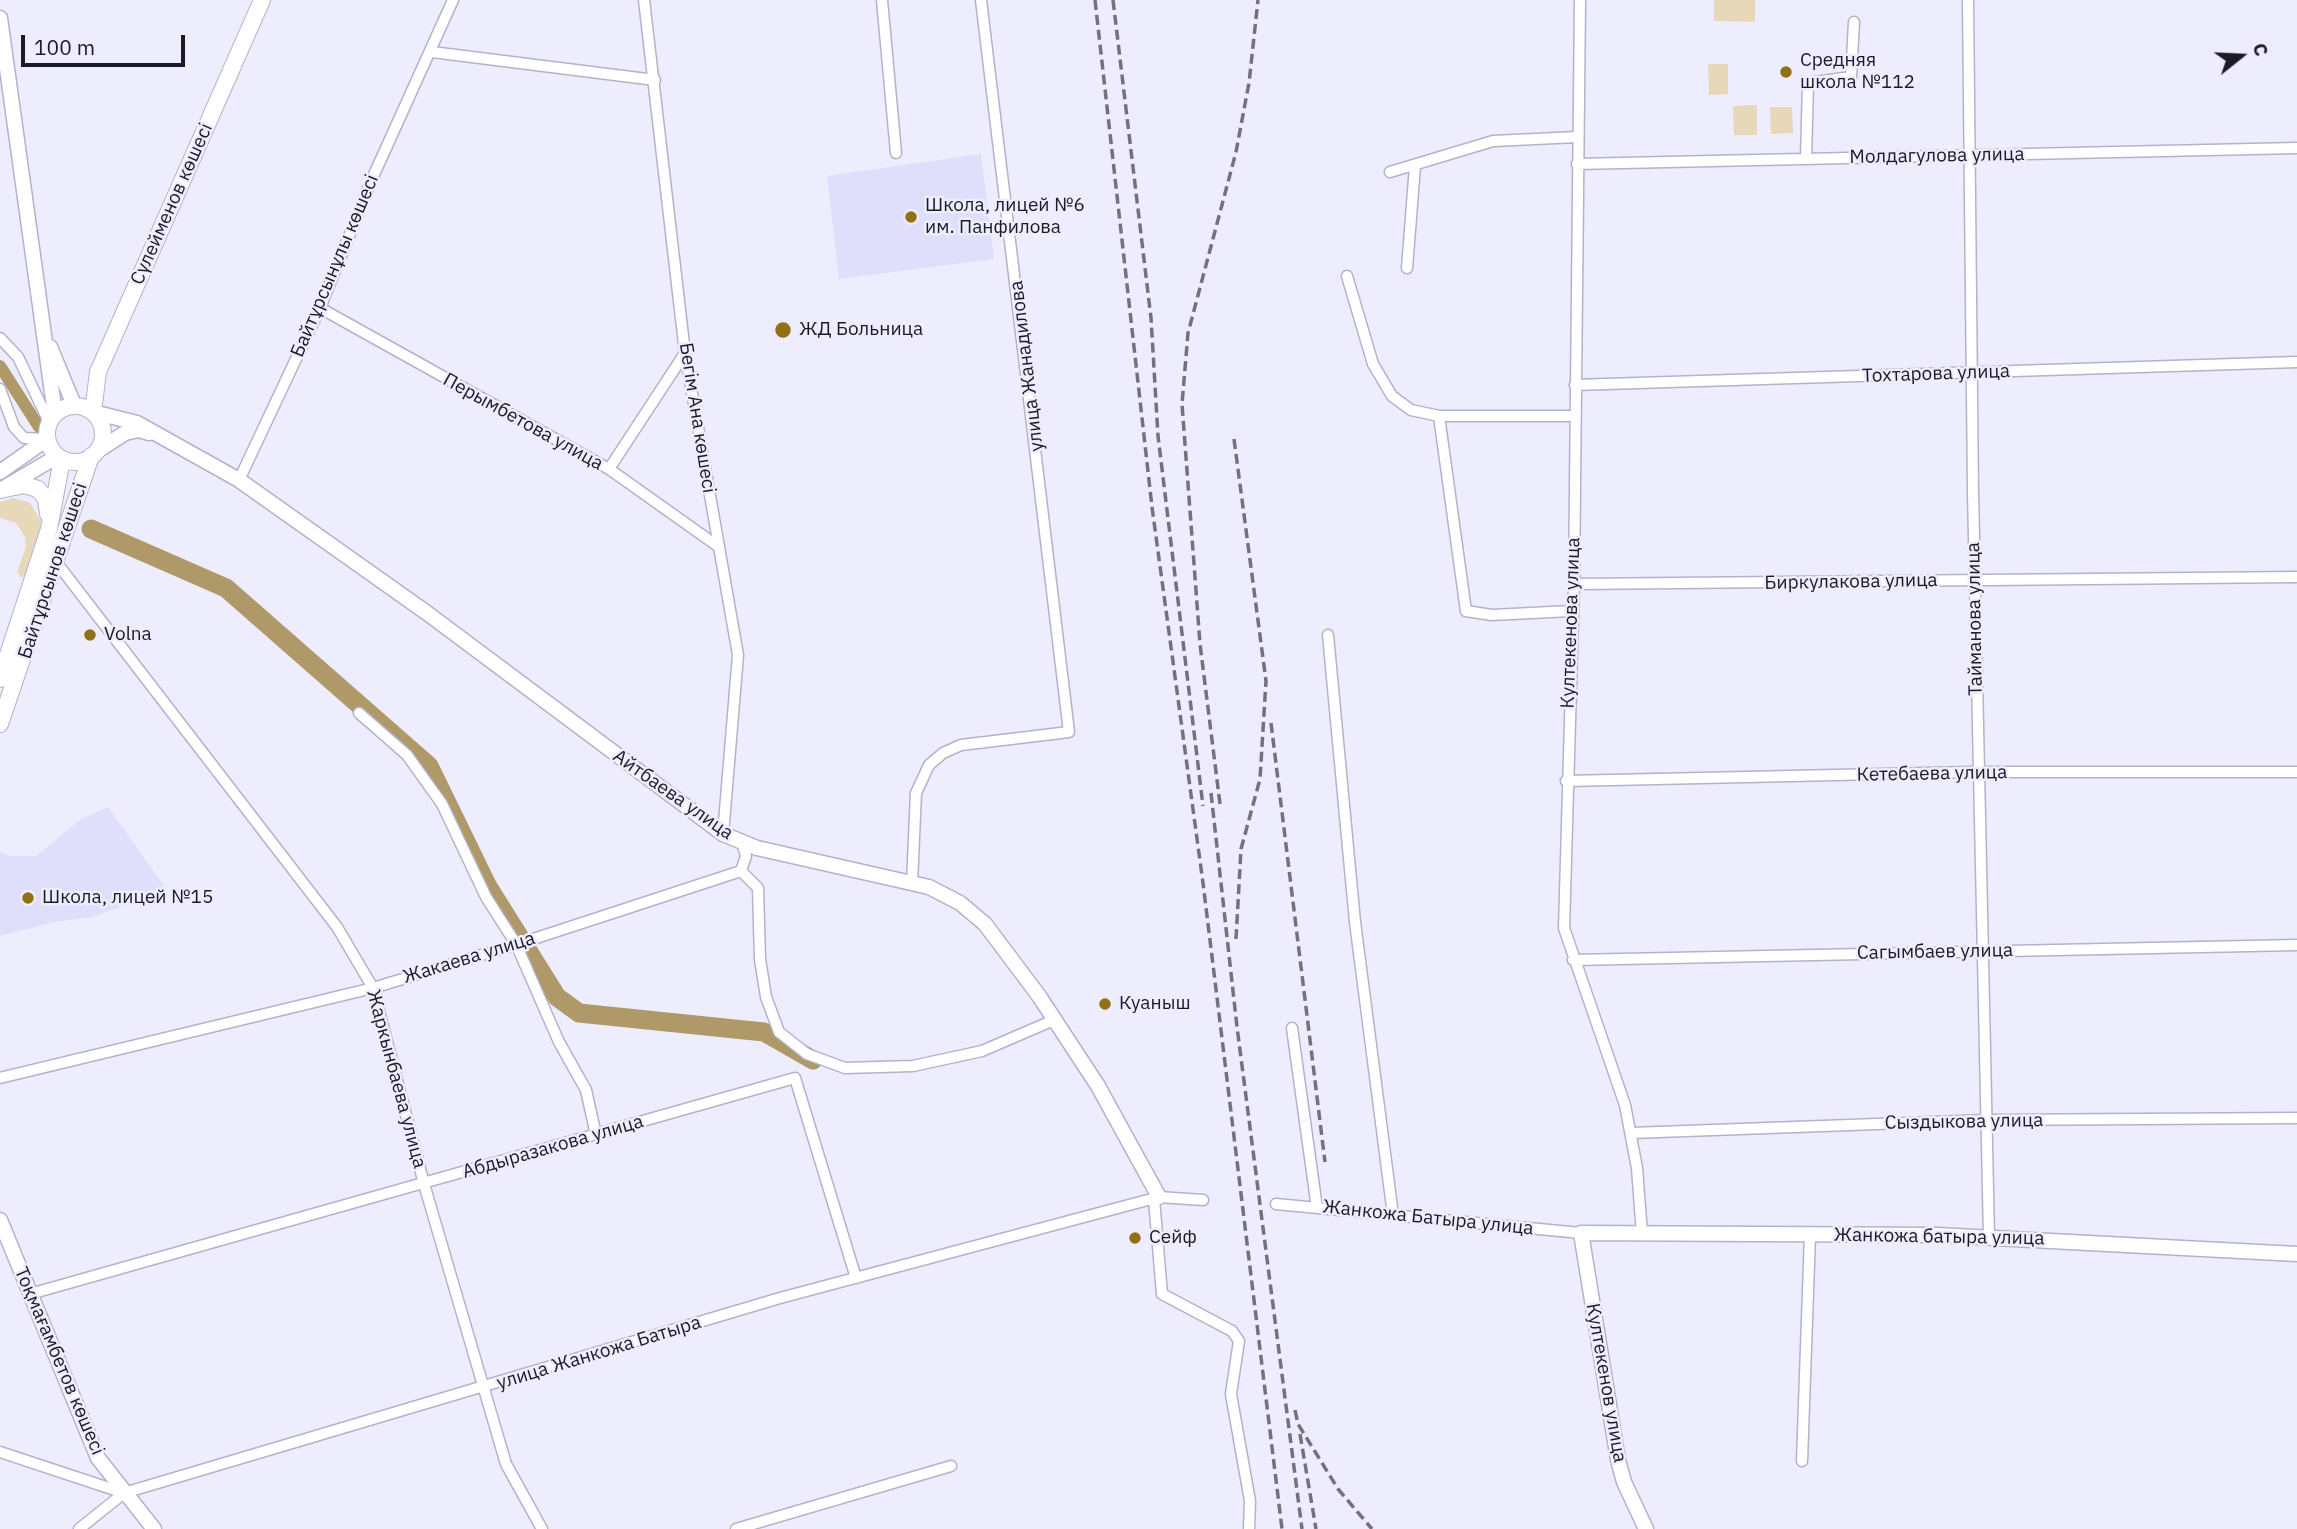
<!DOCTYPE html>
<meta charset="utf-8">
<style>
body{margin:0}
#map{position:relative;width:2297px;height:1529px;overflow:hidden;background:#ededfe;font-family:"IBM Plex Sans",sans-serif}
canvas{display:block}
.north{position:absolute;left:2206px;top:21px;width:70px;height:70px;-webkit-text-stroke:5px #ededfe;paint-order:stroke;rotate:72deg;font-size:19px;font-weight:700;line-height:28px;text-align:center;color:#1b1b25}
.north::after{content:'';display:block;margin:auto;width:24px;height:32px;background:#1b1b25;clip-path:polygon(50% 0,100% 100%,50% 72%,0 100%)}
.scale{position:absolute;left:21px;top:35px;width:164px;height:32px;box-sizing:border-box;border:4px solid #1b1b25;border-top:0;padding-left:9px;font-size:21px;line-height:24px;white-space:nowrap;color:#1b1b25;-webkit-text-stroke:5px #ededfe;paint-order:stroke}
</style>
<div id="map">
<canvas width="2297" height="1529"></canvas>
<div class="north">С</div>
<div class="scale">100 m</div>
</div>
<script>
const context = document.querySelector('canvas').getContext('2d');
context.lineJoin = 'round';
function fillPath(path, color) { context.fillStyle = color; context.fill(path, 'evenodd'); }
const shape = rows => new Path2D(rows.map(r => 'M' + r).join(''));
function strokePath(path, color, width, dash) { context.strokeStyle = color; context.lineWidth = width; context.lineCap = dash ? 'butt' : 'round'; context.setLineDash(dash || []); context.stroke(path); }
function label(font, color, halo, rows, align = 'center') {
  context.font = font + ' "IBM Plex Sans",sans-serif'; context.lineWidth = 5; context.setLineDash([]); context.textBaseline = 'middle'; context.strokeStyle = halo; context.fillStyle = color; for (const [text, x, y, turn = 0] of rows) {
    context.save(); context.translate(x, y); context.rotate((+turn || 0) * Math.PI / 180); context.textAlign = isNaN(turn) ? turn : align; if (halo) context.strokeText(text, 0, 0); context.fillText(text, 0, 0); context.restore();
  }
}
const built = shape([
 [981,154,994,259,839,279,827,176],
 [108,807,167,890,93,917,54,922,0,936,0,852,10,856,36,856,80,820]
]);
const green = shape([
 [1714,0,1755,0,1755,22,1714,21],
 [1708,64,1728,64,1728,94,1709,95],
 [1757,105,1757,135,1734,135,1733,106],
 [1770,107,1792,107,1793,133,1771,134],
 [13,498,30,503,41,521,38,542,28,571,22,578,17,572,26,547,25,537,16,523,0,518,0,502]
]);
const canal = shape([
 [0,366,39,427]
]);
const river = shape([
 [91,529,226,588,429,766,487,885,557,997,579,1013,764,1032,813,1060]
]);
const minor = shape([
 [644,0,685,353,738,655,723,834],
 [882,0,896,153],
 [1580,0,1574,584,1564,928,1625,1105,1637,1168,1642,1234],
 [1968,0,1973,492,1989,1237],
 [432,52,655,80],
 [1806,159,1808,83,1851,77,1854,22],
 [1577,164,2297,148],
 [1390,172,1493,141,1577,137],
 [1407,268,1415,166],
 [1347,276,1373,364,1392,396,1411,410,1439,416,1575,416],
 [320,308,609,469,719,547],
 [0,338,18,357,49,422],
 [1575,385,2297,362],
 [0,389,14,427,24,438,47,439],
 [1439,416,1466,611,1492,615,1571,611],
 [609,469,685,353],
 [239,480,320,308,372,179,453,0],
 [53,558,337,927,373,988,424,1184,506,1464,542,1529],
 [1574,584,2297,577],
 [1328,635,1355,922,1393,1215],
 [359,713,407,755,442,804,486,897,516,944,559,1042,586,1090,596,1135],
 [1566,781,1970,772,2297,772],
 [741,871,758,888,760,959,766,997,779,1032,807,1054,845,1068,913,1066,982,1051,1054,1020],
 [912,883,916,793,929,765,943,753,961,745,1069,732,981,0],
 [1573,960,2297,945],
 [1292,1028,1317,1208],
 [0,1078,373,988,521,943,741,871,746,856,742,842],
 [1631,1133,1986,1120,2297,1118],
 [1154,1199,1162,1294,1232,1331,1239,1341,1231,1394,1250,1501,1249,1529],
 [1276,1204,1581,1233],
 [30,1294,795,1078,856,1278],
 [0,1452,124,1493,780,1298,1159,1197,1203,1200],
 [1802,1461,1810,1235],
 [79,1529,124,1493],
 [736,1529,951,1466]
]);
const tertiary = shape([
 [0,18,55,414],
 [50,347,74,405],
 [93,412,137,423,239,480,427,613,723,834,757,848,929,887,960,903,985,924,1039,996,1098,1086,1159,1197],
 [97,451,125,433,139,430,149,433],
 [0,472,47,439],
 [7,486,58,456],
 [0,1220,98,1458,154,1529],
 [1646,1529,1624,1482,1618,1460,1581,1233,1937,1235,2297,1254]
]);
const secondary = shape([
 '47 434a28 28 0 1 1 56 0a28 28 0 1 1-56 0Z',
 [93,412,98,372,262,0],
 [0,490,24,485,38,489,46,499,48,514],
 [0,679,49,529,62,459],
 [0,724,91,456]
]);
const rail = shape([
 [1095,0,1152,507,1203,883,1282,1529],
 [1113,0,1151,318,1158,436,1203,806],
 [1234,439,1266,681,1260,779,1241,849,1236,939],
 [1271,723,1325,1162],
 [1211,793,1237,1027,1302,1529],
 [1220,804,1200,644,1182,404,1188,333,1236,152,1249,83,1258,0],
 [1295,1410,1298,1424,1338,1489,1372,1529],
 [1300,1434,1316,1529]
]);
const markers = [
 [1786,72,7,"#927016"],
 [911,217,7,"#927016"],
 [783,330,9,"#927016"],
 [90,635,7,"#927016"],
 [28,898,7,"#927016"],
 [1105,1004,7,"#927016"],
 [1135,1238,7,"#927016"]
];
const poiNames = [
 ["Средняя",1800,61],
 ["школа №112",1800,83],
 ["Школа, лицей №6",925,206],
 ["им. Панфилова",925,228],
 ["ЖД Больница",799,330],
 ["Volna",104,635],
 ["Школа, лицей №15",42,898],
 ["Куаныш",1119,1004],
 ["Сейф",1149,1238]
];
const streetNames = [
 ["Молдагулова улица",1937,156,-1],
 ["Сүлейменов көшесі",172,204,-66],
 ["Байтұрсынұлы көшесі",335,266,-67],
 ["улица Жанадилова",1027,366,-97],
 ["Тохтарова улица",1936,374,-2],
 ["Бегім Ана көшесі",697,418,81],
 ["Перымбетова улица",523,422,29],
 ["Байтұрсынов көшесі",53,571,-72],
 ["Биркулакова улица",1851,582,-1],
 ["Тайманова улица",1975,619,-91],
 ["Култекенова улица",1571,623,-88],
 ["Кетебаева улица",1932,774,-1],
 ["Айтбаева улица",673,795,35],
 ["Сагымбаев улица",1935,952,-1],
 ["Жакаева улица",469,958,-17],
 ["Жаркынбаева улица",396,1079,75],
 ["Сыздыкова улица",1964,1122,-1],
 ["Абдыразакова улица",553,1147,-16],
 ["Жанкожа Батыра улица",1428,1218,6],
 ["Жанкожа батыра улица",1939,1237,1],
 ["улица Жанкожа Батыра",599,1353,-17],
 ["Тоқмағамбетов көшесі",59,1361,67],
 ["Култекенов улица",1606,1383,80]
];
fillPath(built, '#dfdffc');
fillPath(green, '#e7d8b9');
strokePath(canal, '#b09968', 12);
strokePath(river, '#b09968', 19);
strokePath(minor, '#b2b2cd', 13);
strokePath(tertiary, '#b2b2cd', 17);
strokePath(secondary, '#b2b2cd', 18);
strokePath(minor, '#fff', 10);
strokePath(tertiary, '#fff', 14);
strokePath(secondary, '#fff', 16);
strokePath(rail, '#72727f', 3.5, [10, 5]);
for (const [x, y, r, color] of markers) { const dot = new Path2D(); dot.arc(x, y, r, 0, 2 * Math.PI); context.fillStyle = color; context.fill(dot); strokePath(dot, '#ededfe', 2.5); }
label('19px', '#1b1b25', '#ededfe', poiNames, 'left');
label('19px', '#1b1b25', '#ededfe', streetNames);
</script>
